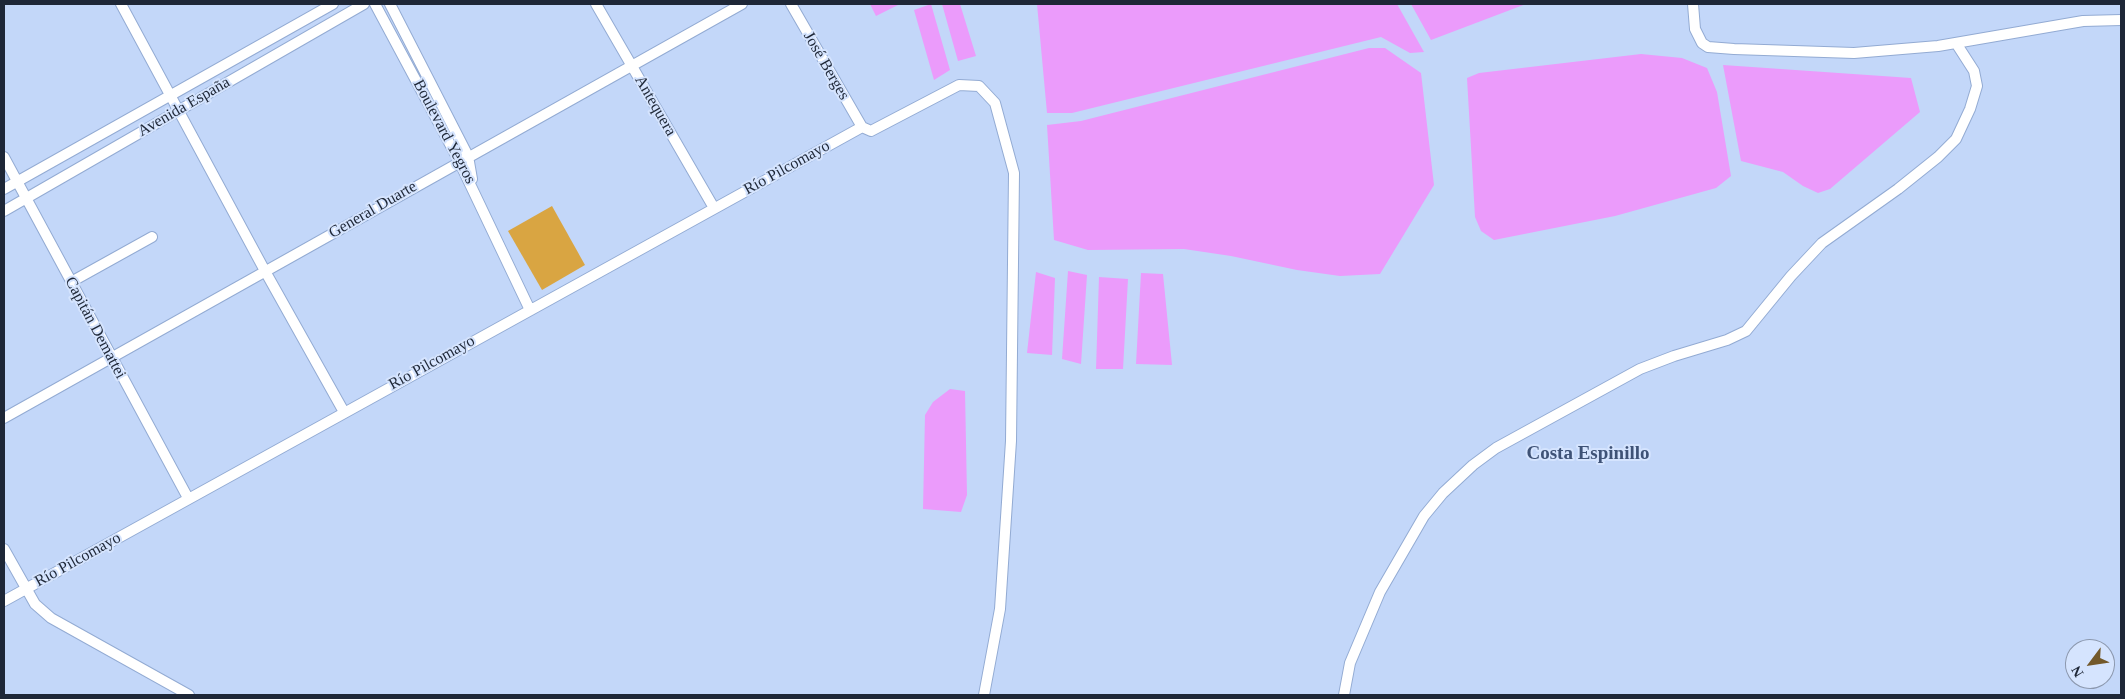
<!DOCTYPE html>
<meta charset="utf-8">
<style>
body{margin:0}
#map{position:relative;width:2125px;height:699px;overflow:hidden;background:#c3d7f9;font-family:Georgia,serif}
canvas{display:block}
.frame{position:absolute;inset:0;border:5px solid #1e2737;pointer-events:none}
.north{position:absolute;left:2065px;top:639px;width:50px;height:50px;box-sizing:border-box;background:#d5e4fe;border:1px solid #8c98ae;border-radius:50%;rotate:239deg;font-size:14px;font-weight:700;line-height:20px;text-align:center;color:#1e2737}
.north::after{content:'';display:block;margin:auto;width:18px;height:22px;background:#73592b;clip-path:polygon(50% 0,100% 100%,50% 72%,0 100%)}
</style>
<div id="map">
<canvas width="2125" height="699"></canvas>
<div class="frame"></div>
<div class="north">N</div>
</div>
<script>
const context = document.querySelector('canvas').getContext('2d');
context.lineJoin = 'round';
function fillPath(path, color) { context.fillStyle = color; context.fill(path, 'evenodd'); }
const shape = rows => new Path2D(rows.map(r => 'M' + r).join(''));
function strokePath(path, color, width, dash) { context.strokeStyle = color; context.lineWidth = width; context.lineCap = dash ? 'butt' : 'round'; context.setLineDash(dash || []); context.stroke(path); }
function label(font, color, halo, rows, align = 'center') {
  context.font = font + ' Georgia,serif'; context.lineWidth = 4; context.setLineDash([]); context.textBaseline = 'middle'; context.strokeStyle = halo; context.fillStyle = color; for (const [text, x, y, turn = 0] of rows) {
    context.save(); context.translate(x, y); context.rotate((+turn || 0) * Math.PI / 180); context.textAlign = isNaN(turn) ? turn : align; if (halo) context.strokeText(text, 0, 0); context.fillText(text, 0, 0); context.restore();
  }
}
const green = shape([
 [552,206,585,265,542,290,508,231]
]);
const water = shape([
 [870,4,898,4,898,5,876,16],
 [931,4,950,70,934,80,914,10],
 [942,4,960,4,976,56,958,61],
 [1037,4,1397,4,1424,52,1410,53,1381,37,1072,113,1047,113],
 [1411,4,1526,4,1431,40],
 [1369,48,1385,48,1421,73,1434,185,1380,274,1340,276,1297,270,1231,256,1184,249,1088,250,1054,240,1047,125,1081,121],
 [1641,54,1682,58,1707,68,1717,92,1731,176,1716,188,1615,216,1494,240,1481,231,1475,217,1467,78,1479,73],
 [1723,65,1911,78,1920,112,1830,189,1818,193,1803,186,1783,172,1741,161],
 [1068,271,1087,275,1081,364,1062,359],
 [1036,272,1055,278,1052,355,1027,353],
 [1141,273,1163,274,1172,365,1136,364],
 [1099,277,1128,279,1123,369,1096,369],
 [950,389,965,391,967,495,961,512,923,509,925,415,933,402]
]);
const minor = shape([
 [121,4,265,271,344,412],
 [375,4,459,161,530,310],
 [390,4,468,156,472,179],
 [596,4,714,208],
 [791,4,862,127],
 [1693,4,1695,29,1702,43,1708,47,1734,49,1854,53,1938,46,2083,21,2121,20],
 [862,127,871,131,959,85,979,86,995,103,1014,173,1011,441,1000,609,984,695],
 [4,157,188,498],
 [4,189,333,4],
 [4,211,364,4],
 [71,282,152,237],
 [4,418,742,4],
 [4,549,35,604,51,618,189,695],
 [4,601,862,127],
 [1344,695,1350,663,1380,592,1424,516,1443,493,1473,465,1496,448,1640,369,1674,356,1727,340,1746,331,1791,276,1822,243,1898,189,1938,157,1956,139,1970,109,1977,86,1974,71,1956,43]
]);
const streetNames = [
 ["José Berges",826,66,60],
 ["Antequera",655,106,60],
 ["Avenida España",184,107,-30],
 ["Boulevard Yegros",444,132,62],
 ["Río Pilcomayo",787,168,-29],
 ["General Duarte",373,210,-30],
 ["Capitán Demattei",95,328,62],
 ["Río Pilcomayo",432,363,-29],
 ["Río Pilcomayo",78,560,-29]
];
const quarterNames = [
 ["Costa Espinillo",1588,454]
];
fillPath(green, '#d9a542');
fillPath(water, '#eb9bfb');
strokePath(minor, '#93abd3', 12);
strokePath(minor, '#fff', 10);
label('16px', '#1e2737', '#d5e4fe', streetNames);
label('bold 19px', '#3e5276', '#d5e4fe', quarterNames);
</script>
